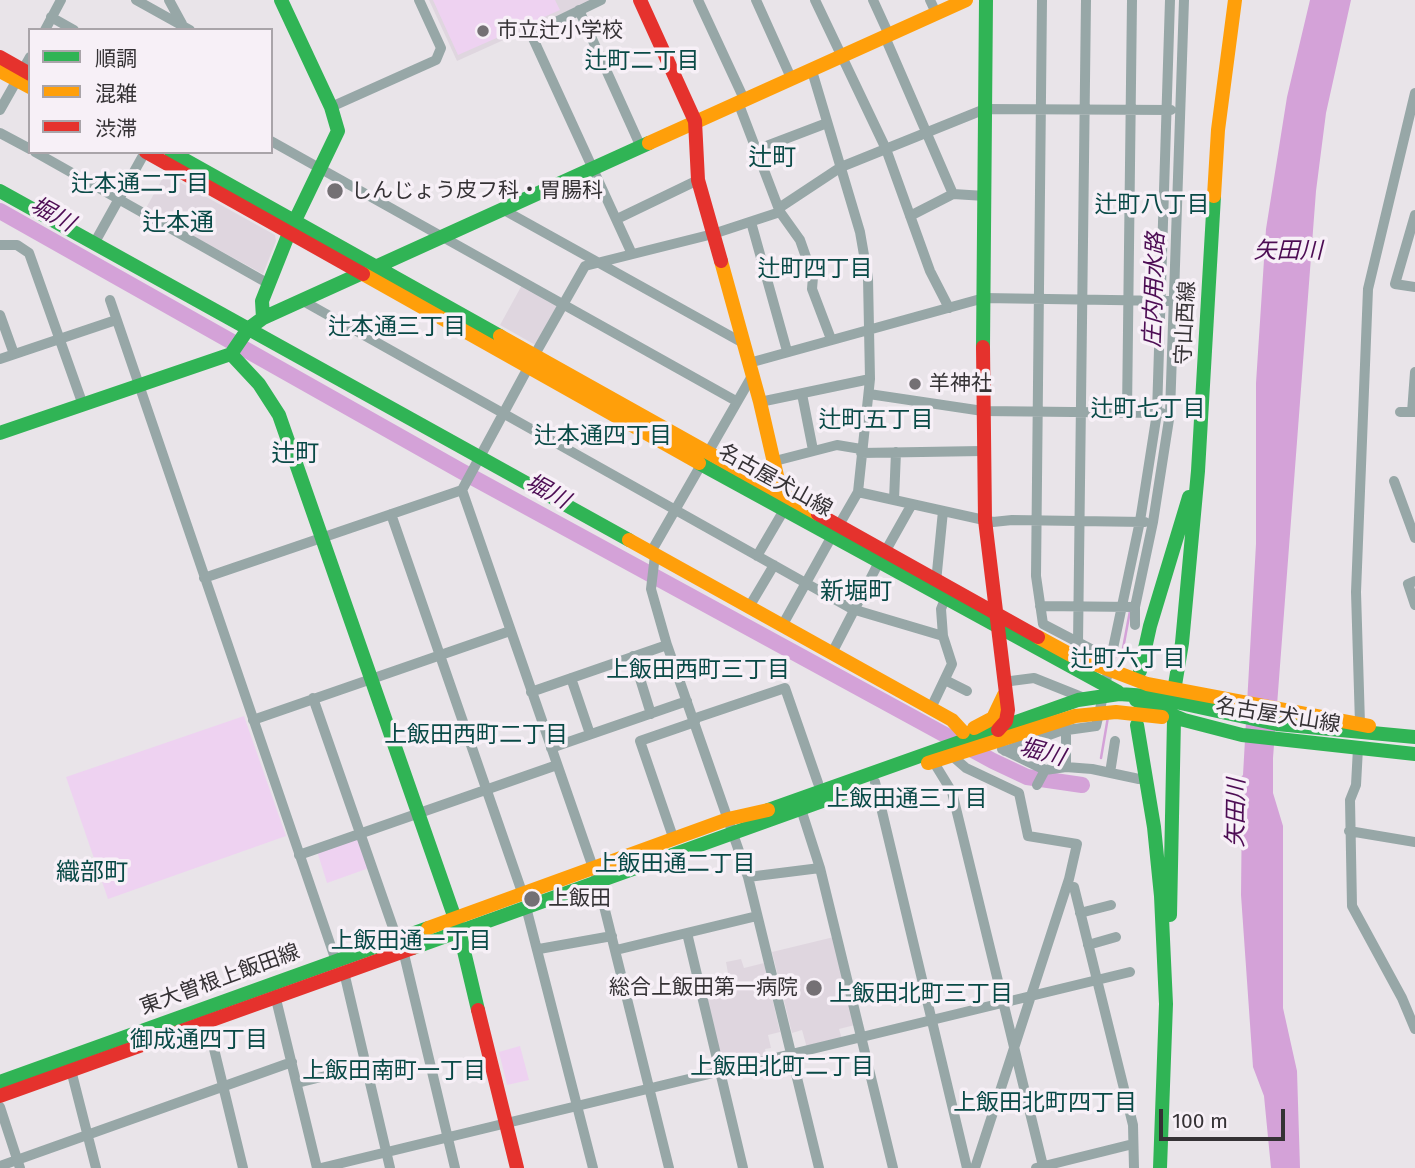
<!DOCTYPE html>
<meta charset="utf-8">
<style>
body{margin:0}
#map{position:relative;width:1415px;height:1168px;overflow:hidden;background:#e9e4e9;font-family:"Fira Sans","Noto Sans JP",sans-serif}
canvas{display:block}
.legend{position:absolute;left:28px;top:28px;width:245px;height:126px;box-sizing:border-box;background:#f7f0f7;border:2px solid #a9a4a9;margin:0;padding:9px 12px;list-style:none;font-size:21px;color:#353235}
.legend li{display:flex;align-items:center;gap:14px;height:35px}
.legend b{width:35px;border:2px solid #a9a4a9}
.scale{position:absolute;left:1159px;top:1109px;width:126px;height:32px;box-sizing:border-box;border:4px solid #353235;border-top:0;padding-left:9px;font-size:21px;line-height:24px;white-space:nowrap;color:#353235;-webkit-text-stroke:5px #f7f0f7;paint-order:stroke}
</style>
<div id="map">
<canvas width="1415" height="1168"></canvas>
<ul class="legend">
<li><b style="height:9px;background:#30b455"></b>順調</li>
<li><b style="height:9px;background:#ff9f0a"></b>混雑</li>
<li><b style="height:9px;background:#e5322d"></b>渋滞</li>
</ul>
<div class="scale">100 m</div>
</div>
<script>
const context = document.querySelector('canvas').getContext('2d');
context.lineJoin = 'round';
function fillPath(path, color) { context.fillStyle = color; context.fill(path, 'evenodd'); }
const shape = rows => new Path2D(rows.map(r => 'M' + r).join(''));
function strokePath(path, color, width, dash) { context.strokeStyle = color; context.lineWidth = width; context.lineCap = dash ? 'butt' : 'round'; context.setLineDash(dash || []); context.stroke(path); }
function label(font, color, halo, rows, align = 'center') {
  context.font = font + ' "Fira Sans","Noto Sans JP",sans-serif'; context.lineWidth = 7; context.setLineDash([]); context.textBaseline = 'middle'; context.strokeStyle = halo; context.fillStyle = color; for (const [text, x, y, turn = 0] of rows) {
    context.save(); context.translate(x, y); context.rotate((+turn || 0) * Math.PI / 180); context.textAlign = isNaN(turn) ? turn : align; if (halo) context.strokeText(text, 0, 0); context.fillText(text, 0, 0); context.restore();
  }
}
const built = shape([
 [429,0,592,0,457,61],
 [165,174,275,235,276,241,263,274,145,210],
 [522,285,558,306,537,346,500,325],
 [834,937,855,1025,839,1029,842,1039,807,1048,802,1030,792,1033,772,952],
 [741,959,744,968,764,963,780,1032,768,1035,771,1048,765,1049,767,1057,722,1067,701,980,728,973,726,962]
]);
const green = shape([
 [433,0,555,0,560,10,458,55],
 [244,716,286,836,108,899,66,777],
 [359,837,369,868,327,883,317,851],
 [520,1046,529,1080,507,1085,499,1052]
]);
const water = shape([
 [1310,0,1351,0,1326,113,1316,191,1273,758,1273,793,1283,826,1283,1008,1297,1071,1300,1168,1271,1168,1264,1096,1253,1067,1241,895,1242,799,1238,802,1228,790,1243,775,1256,544,1256,383,1266,229,1287,97]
]);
const stream = shape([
 [1119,670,1130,611],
 [1101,758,1108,717]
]);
const river = shape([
 [0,211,461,471,993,761,1027,777,1082,785]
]);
const street = shape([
 [136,0,190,30],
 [169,0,182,24],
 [601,0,531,34,632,254],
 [698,0,744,99],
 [756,0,792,80],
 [815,0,886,149,930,271,949,308],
 [873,0,889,35],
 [930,0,936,13],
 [1042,0,1036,576,1043,624,1110,659],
 [579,10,640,145],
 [51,17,74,30],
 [45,30,61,0],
 [885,37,953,194],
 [812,71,860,232,868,278,870,379,858,492,839,525],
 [738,102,780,212,800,240,813,277,812,289,831,339],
 [331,107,436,60,441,48,419,0],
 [0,110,30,57],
 [0,133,30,149],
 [271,141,736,401],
 [756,150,827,123],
 [35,152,269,284],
 [779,208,841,167,985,109,1171,110],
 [502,209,743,343],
 [1415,215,1395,284,1415,287],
 [910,216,953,194,985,196],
 [617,219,698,180],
 [751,222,787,351],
 [95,242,145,152],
 [0,245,17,245,29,253,83,405],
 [110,300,336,961],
 [303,301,852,609,943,636],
 [0,315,14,354],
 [534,356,585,266,713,234,780,212],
 [0,359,116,320],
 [749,363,984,298,1174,301],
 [529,366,462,490,598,882,669,1168],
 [802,394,813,450],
 [869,394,983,411,1162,413],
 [760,402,870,379],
 [1400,412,1415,412],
 [1412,412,1415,372],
 [1127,413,1132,0],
 [861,453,982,451],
 [775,461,837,445,861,449],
 [1394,481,1415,538],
 [858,492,993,522,1012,520,1145,522],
 [894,500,896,452],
 [391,514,523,895],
 [651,552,752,376],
 [885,552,912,504],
 [655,555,651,589,667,645,748,877,819,1168],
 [757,556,784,510],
 [204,578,462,490],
 [1415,581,1408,584,1415,605],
 [936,582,943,511],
 [1040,606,1135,607],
 [749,607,774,565],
 [1135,625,1135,607,1153,522,1170,413,1184,0],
 [782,626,832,536],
 [1078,644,1086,0],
 [832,653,879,562],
 [633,656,651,714],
 [571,678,590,734],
 [945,680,967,691],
 [1003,682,1034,678,1084,698],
 [531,692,667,645],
 [313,698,397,939],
 [931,708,952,664,943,636,941,609,945,599],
 [693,719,785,688,818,783],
 [253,720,510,631],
 [1360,724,1356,592,1368,289,1415,93],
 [551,748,687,701],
 [1358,748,1356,785,1350,800,1352,906,1402,998,1415,1029],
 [1002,749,1045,770,1066,767,1092,769,1139,779],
 [1005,751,1060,731,1096,726,1101,705,1140,521,1157,413,1170,0],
 [951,755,966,768,1019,793,1028,836,1077,844,1069,879,975,1168],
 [933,761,952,792,1043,1166],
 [1066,767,1066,731],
 [1110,773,1115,741],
 [875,782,967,1168],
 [1037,785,1045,770],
 [801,809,820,868,893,1168],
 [1349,831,1415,842],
 [674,840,640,741,695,722],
 [299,855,557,765],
 [748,877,820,868],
 [1074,887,1133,1125,1134,1168],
 [526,907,593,1168],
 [1080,913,1111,905],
 [687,933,743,1168],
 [1088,945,1116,937],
 [539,949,612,936],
 [403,950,455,1168],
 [616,950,757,916],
 [344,972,390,1168],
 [275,995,317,1168],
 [206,1016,243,1168],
 [71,1070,96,1168],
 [297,1083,366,1066],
 [0,1107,20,1168],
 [0,1166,292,1062],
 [321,1168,1130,972],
 [1036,1168,1133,1144]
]);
const fast = shape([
 [171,152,500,336],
 [0,191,629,540],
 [263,318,262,301,289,233,338,131,331,107,281,0],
 [983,347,986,0],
 [231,354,259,384,279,415,459,930,478,1010],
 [0,433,231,354,248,329,263,318,649,143],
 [699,463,1118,692],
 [1140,671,1150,626,1189,497],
 [1174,691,1182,643,1198,471,1214,196],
 [1136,700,1184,720,1242,735,1415,754],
 [1137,725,1154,827,1161,896,1166,1004,1160,1168],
 [768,810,1078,700,1119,694,1148,696,1277,724,1415,737],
 [1170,915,1174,719],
 [413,948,856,789],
 [0,1082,428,928]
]);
const slow = shape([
 [0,71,30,87],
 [649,143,966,0],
 [1214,196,1218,130,1235,0],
 [721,261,760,402,781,493],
 [363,274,699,463],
 [500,336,818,514],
 [629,540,952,720,963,732],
 [1038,637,1071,655,1147,684,1369,726],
 [974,728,993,718,1004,695],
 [928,763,1075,716,1116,712,1162,717],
 [428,928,728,819,768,810]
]);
const jam = shape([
 [640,0,695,121,698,180,721,261],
 [0,57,30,74],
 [146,152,363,274],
 [983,347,985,520,1008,710,1006,721,998,730],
 [818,514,1038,637],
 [478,1010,517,1168],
 [0,1096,413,948]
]);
const markers = [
 [483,31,7,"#747074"],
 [335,191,9,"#747074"],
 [915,384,7,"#747074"],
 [532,899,9,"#747074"],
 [814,988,9,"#747074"]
];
const poiNames = [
 ["市立辻小学校",497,31],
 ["しんじょう皮フ科・胃腸科",351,191],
 ["羊神社",929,384],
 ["上飯田",548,899],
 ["総合上飯田第一病院",798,988,"right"]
];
const streetNames = [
 ["守山西線",1186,323,-87],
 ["名古屋犬山線",775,481,29],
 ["名古屋犬山線",1278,716,9],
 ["東大曽根上飯田線",220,980,-20]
];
const neighbourhoodNames = [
 ["辻町二丁目",642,62],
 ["辻本通二丁目",140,185],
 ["辻町八丁目",1152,206],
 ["辻町四丁目",815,270],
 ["辻本通三丁目",397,328],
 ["辻町七丁目",1148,410],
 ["辻町五丁目",876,421],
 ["辻本通四丁目",603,437],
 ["辻町六丁目",1128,660],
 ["上飯田西町三丁目",698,671],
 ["上飯田西町二丁目",476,736],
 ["上飯田通三丁目",907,800],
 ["上飯田通二丁目",675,865],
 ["上飯田通一丁目",411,942],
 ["上飯田北町三丁目",921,995],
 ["御成通四丁目",199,1041],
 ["上飯田北町二丁目",782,1068],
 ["上飯田南町一丁目",394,1072],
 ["上飯田北町四丁目",1045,1104]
];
const waterNames = [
 ["堀川",52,215,29],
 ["矢田川",1288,252],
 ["庄内用水路",1155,290,-88],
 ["堀川",547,492,29],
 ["堀川",1042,753,15],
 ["矢田川",1237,813,-89]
];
const quarterNames = [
 ["辻町",772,158],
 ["辻本通",178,223],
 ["辻町",295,454],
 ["新堀町",856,592],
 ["織部町",92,873]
];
fillPath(built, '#dfd6df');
fillPath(green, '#eed2f1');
fillPath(water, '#d4a2d8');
strokePath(stream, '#d4a2d8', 2.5);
strokePath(river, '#d4a2d8', 16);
strokePath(street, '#97a7a7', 10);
strokePath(fast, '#30b455', 14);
strokePath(slow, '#ff9f0a', 14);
strokePath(jam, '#e5322d', 14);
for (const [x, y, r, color] of markers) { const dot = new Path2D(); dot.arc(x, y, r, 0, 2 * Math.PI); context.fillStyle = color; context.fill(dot); strokePath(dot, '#f7f0f7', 2.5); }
label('21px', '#353235', '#f7f0f7', poiNames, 'left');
label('21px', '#353235', '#f7f0f7', streetNames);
label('23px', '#0a4a47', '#f7f0f7', neighbourhoodNames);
label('italic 23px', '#4d0d54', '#f7f0f7', waterNames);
label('24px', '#0a4a47', '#f7f0f7', quarterNames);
</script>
